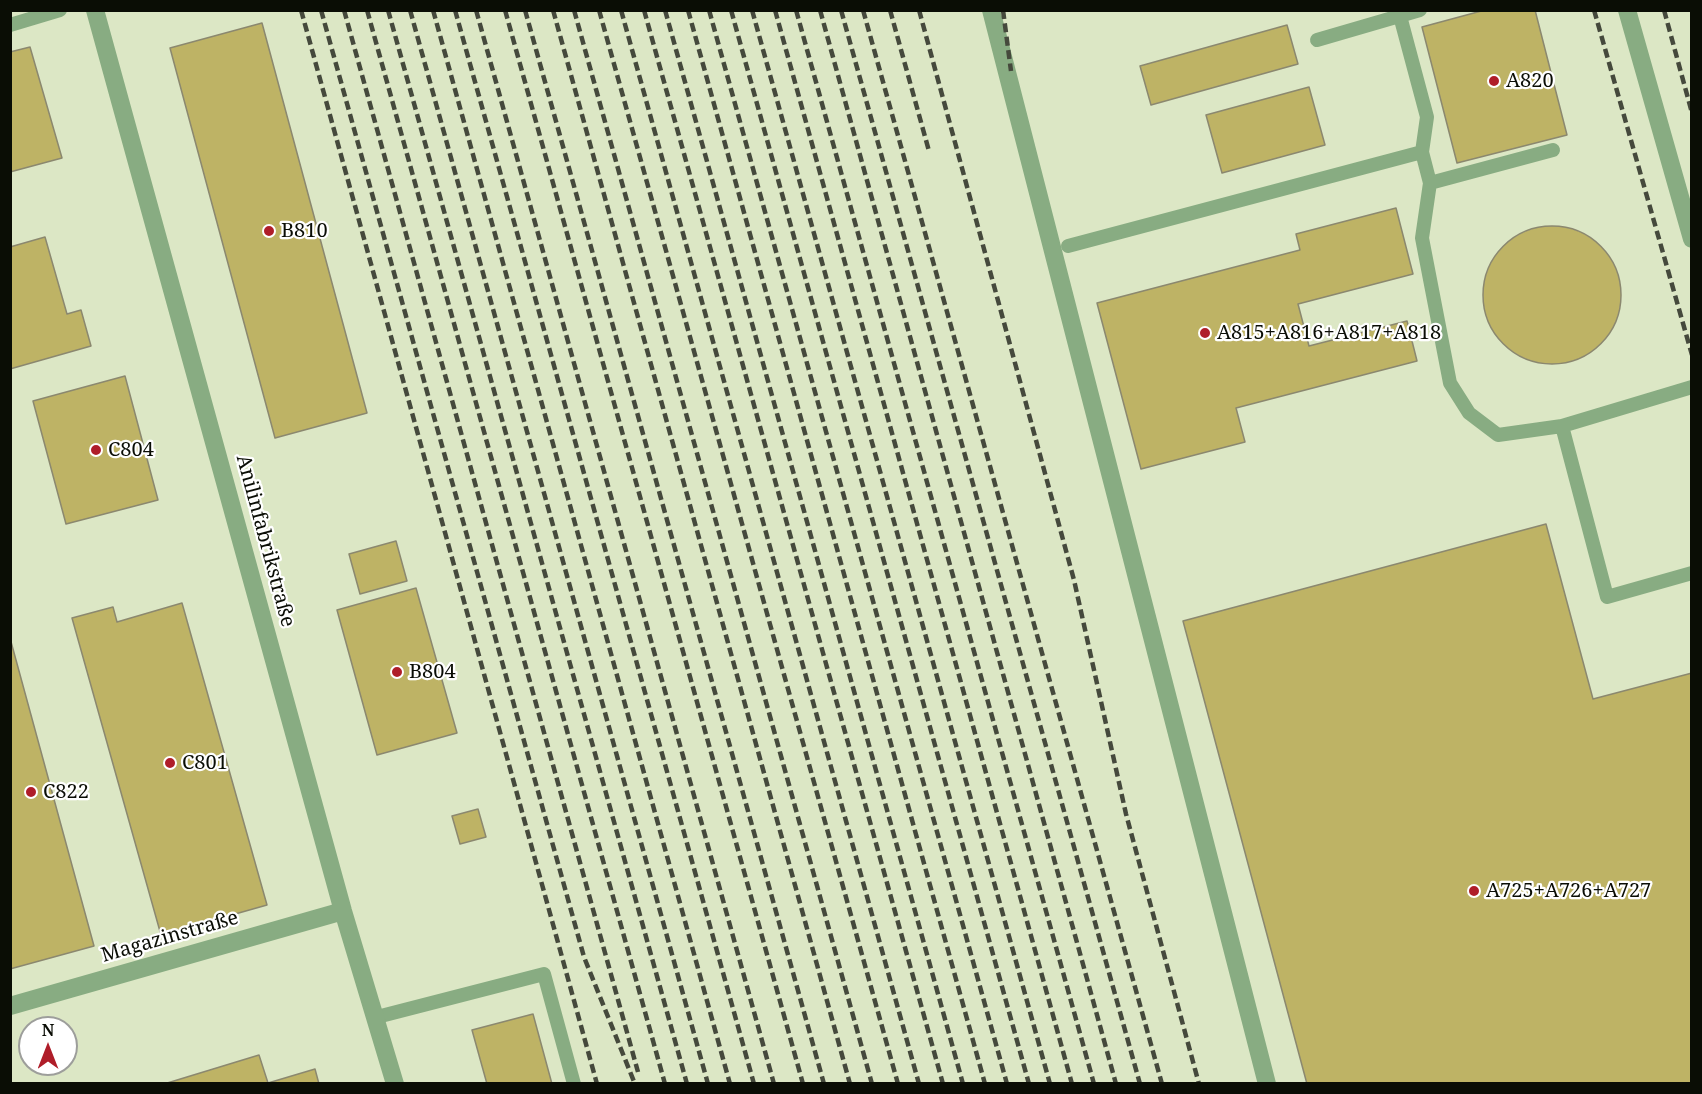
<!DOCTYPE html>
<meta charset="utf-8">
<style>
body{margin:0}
#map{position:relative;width:1702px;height:1094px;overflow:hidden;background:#e9f1d6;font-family:"Noto Serif",serif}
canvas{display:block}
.frame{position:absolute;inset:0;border:12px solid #0a0d05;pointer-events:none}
.north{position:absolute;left:18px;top:1016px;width:60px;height:60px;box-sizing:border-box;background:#fff;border:2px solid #9d9e9b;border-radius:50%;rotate:0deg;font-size:16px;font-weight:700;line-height:24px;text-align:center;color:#0a0d05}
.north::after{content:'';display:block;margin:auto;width:21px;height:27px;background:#af1d29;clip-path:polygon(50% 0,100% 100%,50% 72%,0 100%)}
</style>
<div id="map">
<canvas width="1702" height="1094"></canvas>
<div class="frame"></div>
<div class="north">N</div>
</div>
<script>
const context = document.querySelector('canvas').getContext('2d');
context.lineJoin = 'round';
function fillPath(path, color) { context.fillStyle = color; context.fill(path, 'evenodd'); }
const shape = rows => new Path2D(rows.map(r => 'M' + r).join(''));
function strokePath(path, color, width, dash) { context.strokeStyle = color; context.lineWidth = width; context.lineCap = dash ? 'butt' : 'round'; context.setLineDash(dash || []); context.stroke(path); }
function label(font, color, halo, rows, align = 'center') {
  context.font = font + ' "Noto Serif",serif'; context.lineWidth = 4.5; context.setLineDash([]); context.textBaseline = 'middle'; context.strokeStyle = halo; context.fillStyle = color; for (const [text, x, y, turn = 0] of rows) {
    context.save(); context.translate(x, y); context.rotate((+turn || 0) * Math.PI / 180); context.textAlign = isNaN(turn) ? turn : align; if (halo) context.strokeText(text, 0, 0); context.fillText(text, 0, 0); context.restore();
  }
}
const built = shape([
 [10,11,1691,11,1691,1083,11,1083],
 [30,1028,66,1028,66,1064,30,1064]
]);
const building = shape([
 [1485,10,1535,10,1567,135,1457,163,1422,27,1485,10],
 [262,23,367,413,275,438,170,48,262,23],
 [1287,25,1298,64,1151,105,1140,66,1287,25],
 [30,47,62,158,10,172,10,52,30,47],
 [1309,87,1325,145,1222,173,1206,115,1309,87],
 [1396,208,1413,274,1298,304,1309,346,1407,321,1417,361,1236,408,1245,442,1141,469,1097,303,1300,250,1296,234,1396,208],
 '1483 295a69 69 0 1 1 138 0a69 69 0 1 1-138 0Z',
 [45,237,67,314,81,310,91,346,10,369,10,247,45,237],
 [125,376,158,500,66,524,33,401,125,376],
 [1546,524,1593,699,1692,673,1692,1084,1307,1084,1183,621,1546,524],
 [396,541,407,581,360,594,349,554,396,541],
 [416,588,457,733,377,755,337,610,416,588],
 [182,603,267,905,161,935,72,618,113,607,117,622,182,603],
 [10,638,94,946,10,969,10,638],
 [478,809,486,837,460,844,452,816,478,809],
 [533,1014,552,1084,487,1084,472,1030,533,1014],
 [259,1055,268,1083,315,1069,319,1084,164,1084,259,1055]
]);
const service = shape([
 [1400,16,1427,117,1422,152,1430,183,1422,238,1450,383,1469,413,1498,435,1562,426,1692,387],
 [10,25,60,10],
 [1317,40,1420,10],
 [1430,183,1553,150],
 [1068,246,1422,152],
 [1562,426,1607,597,1692,573],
 [377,1017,544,974,574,1084]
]);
const minor = shape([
 [95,10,343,911,395,1084],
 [991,10,1267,1084],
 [1627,10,1692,239],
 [10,1006,343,911]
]);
const rail = shape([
 [301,10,597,1084],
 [321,10,584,957,635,1084],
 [344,10,638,1072],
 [367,10,665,1084],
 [388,10,687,1084],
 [410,10,708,1084],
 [433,10,730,1084],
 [455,10,754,1084],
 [476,10,774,1084],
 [505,10,803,1084],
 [525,10,824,1084],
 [553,10,850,1084],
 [574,10,872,1084],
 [599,10,898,1084],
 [621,10,919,1084],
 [644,10,943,1084],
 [665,10,963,1084],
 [688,10,985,1084],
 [709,10,1007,1084],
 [731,10,1029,1084],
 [752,10,1050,1084],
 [775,10,1072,1084],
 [796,10,1094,1084],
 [820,10,1116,1084],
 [841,10,1140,1084],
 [863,10,1162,1084],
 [890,10,929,151],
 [919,10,1074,580,1126,814,1199,1084],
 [1003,10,1011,71],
 [1594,10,1692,355],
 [1664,10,1692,113]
]);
const markers = [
 [1494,81,6,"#af1d29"],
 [269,231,6,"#af1d29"],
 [1205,333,6,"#af1d29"],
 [96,450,6,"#af1d29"],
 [397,672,6,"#af1d29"],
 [170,763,6,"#af1d29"],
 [31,792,6,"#af1d29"],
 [1474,891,6,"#af1d29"]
];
const poiNames = [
 ["A820",1506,81],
 ["B810",281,231],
 ["A815+A816+A817+A818",1217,333],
 ["C804",108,450],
 ["B804",409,672],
 ["C801",182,763],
 ["C822",43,792],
 ["A725+A726+A727",1486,891]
];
const streetNames = [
 ["Anilinfabrikstraße",265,541,75],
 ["Magazinstraße",170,937,-16]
];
fillPath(built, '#dce7c5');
fillPath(building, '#beb365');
strokePath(building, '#8b886f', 1.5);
strokePath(service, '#88ac82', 14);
strokePath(minor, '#88ac82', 18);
strokePath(rail, '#45493c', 4.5, [9, 4.5]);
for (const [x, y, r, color] of markers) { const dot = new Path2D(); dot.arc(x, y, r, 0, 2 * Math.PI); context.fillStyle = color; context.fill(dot); strokePath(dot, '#fff', 2); }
label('20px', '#0a0d05', '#fff', poiNames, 'left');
label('20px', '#0a0d05', '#fff', streetNames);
</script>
